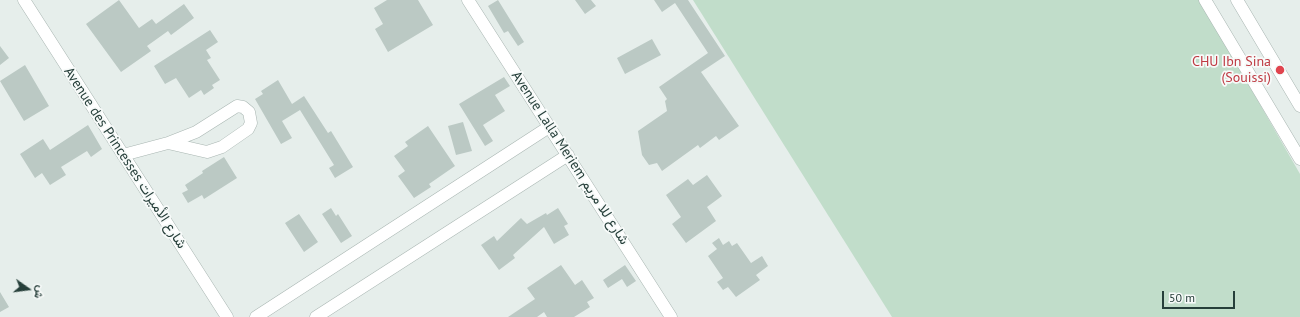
<!DOCTYPE html>
<meta charset="utf-8">
<style>
body{margin:0}
#map{position:relative;width:1300px;height:317px;overflow:hidden;background:#e6eeeb;font-family:"PT Sans",Vazirmatn,sans-serif}
canvas{display:block}
.north{position:absolute;left:8px;top:269px;width:40px;height:40px;-webkit-text-stroke:3px #f7faf9;paint-order:stroke;rotate:104deg;font-size:11px;font-weight:700;line-height:16px;text-align:center;color:#263f3a}
.north::after{content:'';display:block;margin:auto;width:14px;height:18px;background:#263f3a;clip-path:polygon(50% 0,100% 100%,50% 72%,0 100%)}
.scale{position:absolute;left:1162px;top:291px;width:73px;height:18px;box-sizing:border-box;border:2px solid #263f3a;border-top:0;padding-left:5px;font-size:12px;line-height:14px;white-space:nowrap;color:#263f3a;-webkit-text-stroke:3px #f7faf9;paint-order:stroke}
</style>
<div id="map">
<canvas width="1300" height="317"></canvas>
<div class="north">ش</div>
<div class="scale">50 m</div>
</div>
<script>
const context = document.querySelector('canvas').getContext('2d');
context.lineJoin = 'round';
function fillPath(path, color) { context.fillStyle = color; context.fill(path, 'evenodd'); }
const shape = rows => new Path2D(rows.map(r => 'M' + r).join(''));
function strokePath(path, color, width, dash) { context.strokeStyle = color; context.lineWidth = width; context.lineCap = dash ? 'butt' : 'round'; context.setLineDash(dash || []); context.stroke(path); }
function label(font, color, halo, rows, align = 'center') {
  context.font = font + ' "PT Sans",Vazirmatn,sans-serif'; context.lineWidth = 3.5; context.setLineDash([]); context.textBaseline = 'middle'; context.strokeStyle = halo; context.fillStyle = color; for (const [text, x, y, turn = 0] of rows) {
    context.save(); context.translate(x, y); context.rotate((+turn || 0) * Math.PI / 180); context.textAlign = isNaN(turn) ? turn : align; if (halo) context.strokeText(text, 0, 0); context.fillText(text, 0, 0); context.restore();
  }
}
const green = shape([
 [693,0,1200,0,1300,174,1300,317,892,317]
]);
const building = shape([
 [119,0,139,28,152,19,156,24,184,4,194,18,171,35,168,31,147,46,151,51,121,72,86,24],
 [387,0,418,0,433,25,388,52,375,29,383,24,374,8],
 [498,0,524,42,518,46,508,31,504,33,488,6],
 [575,0,591,0,596,6,585,14],
 [654,0,688,0,725,56,701,72,739,126,719,140,716,136,700,148,698,145,662,171,657,163,649,165,642,155,638,131,667,111,665,101,667,99,659,87,708,53,675,3,662,12],
 [210,30,218,42,206,50,211,58,207,60,220,80,212,85,214,88,204,95,201,90,189,98,176,78,165,84,154,66],
 [652,39,661,55,625,74,617,58],
 [0,46,9,58,0,65],
 [25,65,49,106,24,121,0,81],
 [504,77,510,86,495,95,505,111,483,125,493,141,485,146,459,104],
 [278,80,292,104,304,96,328,133,331,131,353,167,335,178,329,168,334,165,300,110,282,121,292,138,281,144,255,99,263,94,261,91],
 [463,122,472,151,456,155,448,126],
 [88,125,102,149,91,157,87,151,61,167,66,175,50,185,42,173,35,178,20,154,43,139,50,150],
 [428,126,455,166,429,184,431,187,414,198,398,176,405,171,394,156,408,146,405,142],
 [224,157,237,178,204,199,202,195,188,203,182,193,188,190,185,185,203,173,202,171],
 [707,175,722,196,707,207,716,221,686,243,672,224,681,217,666,195,688,179,693,185],
 [331,208,336,216,338,214,352,236,341,243,322,214],
 [558,208,568,224,564,226,569,235,554,244,544,227,513,255,515,258,499,270,481,245,494,236,497,241,521,218,527,224,546,213,547,215],
 [299,214,318,242,304,252,285,223],
 [719,238,723,245,729,241,732,246,737,243,751,263,762,256,768,266,756,275,760,280,736,297,728,287,723,290,717,282,723,278,708,256,717,249,712,243],
 [561,265,575,285,582,280,594,298,587,302,590,307,574,317,547,317,544,312,537,317,508,317,535,299,527,288],
 [625,265,636,281,627,287,622,279,608,288,603,280],
 [0,292,9,307,0,312]
]);
const minor = shape([
 [24,0,227,317],
 [468,0,671,317],
 [1205,0,1300,159],
 [1237,0,1300,106],
 [123,155,168,143,207,152,222,147,248,129,251,123,249,112,243,107,237,106,196,132,168,143],
 [256,317,549,127],
 [316,317,568,155]
]);
const markers = [
 [1280,70,5,"#e0444e"]
];
const healthNames = [
 ["CHU Ibn Sina",1271,62],
 ["(Souissi)",1271,78]
];
const streetNames = [
 ["Avenue des Princesses شارع الأميرات",125,158,57],
 ["Avenue Lalla Meriem شارع للا مريم",570,158,57]
];
fillPath(green, '#c1ddca');
fillPath(building, '#bbc9c4');
strokePath(minor, '#a9b6b2', 13);
strokePath(minor, '#fff', 12);
for (const [x, y, r, color] of markers) { const dot = new Path2D(); dot.arc(x, y, r, 0, 2 * Math.PI); context.fillStyle = color; context.fill(dot); strokePath(dot, '#f7faf9', 1.5); }
label('14px', '#be3a42', '#f7faf9', healthNames, 'right');
label('14px', '#263f3a', '#f7faf9', streetNames);
</script>
